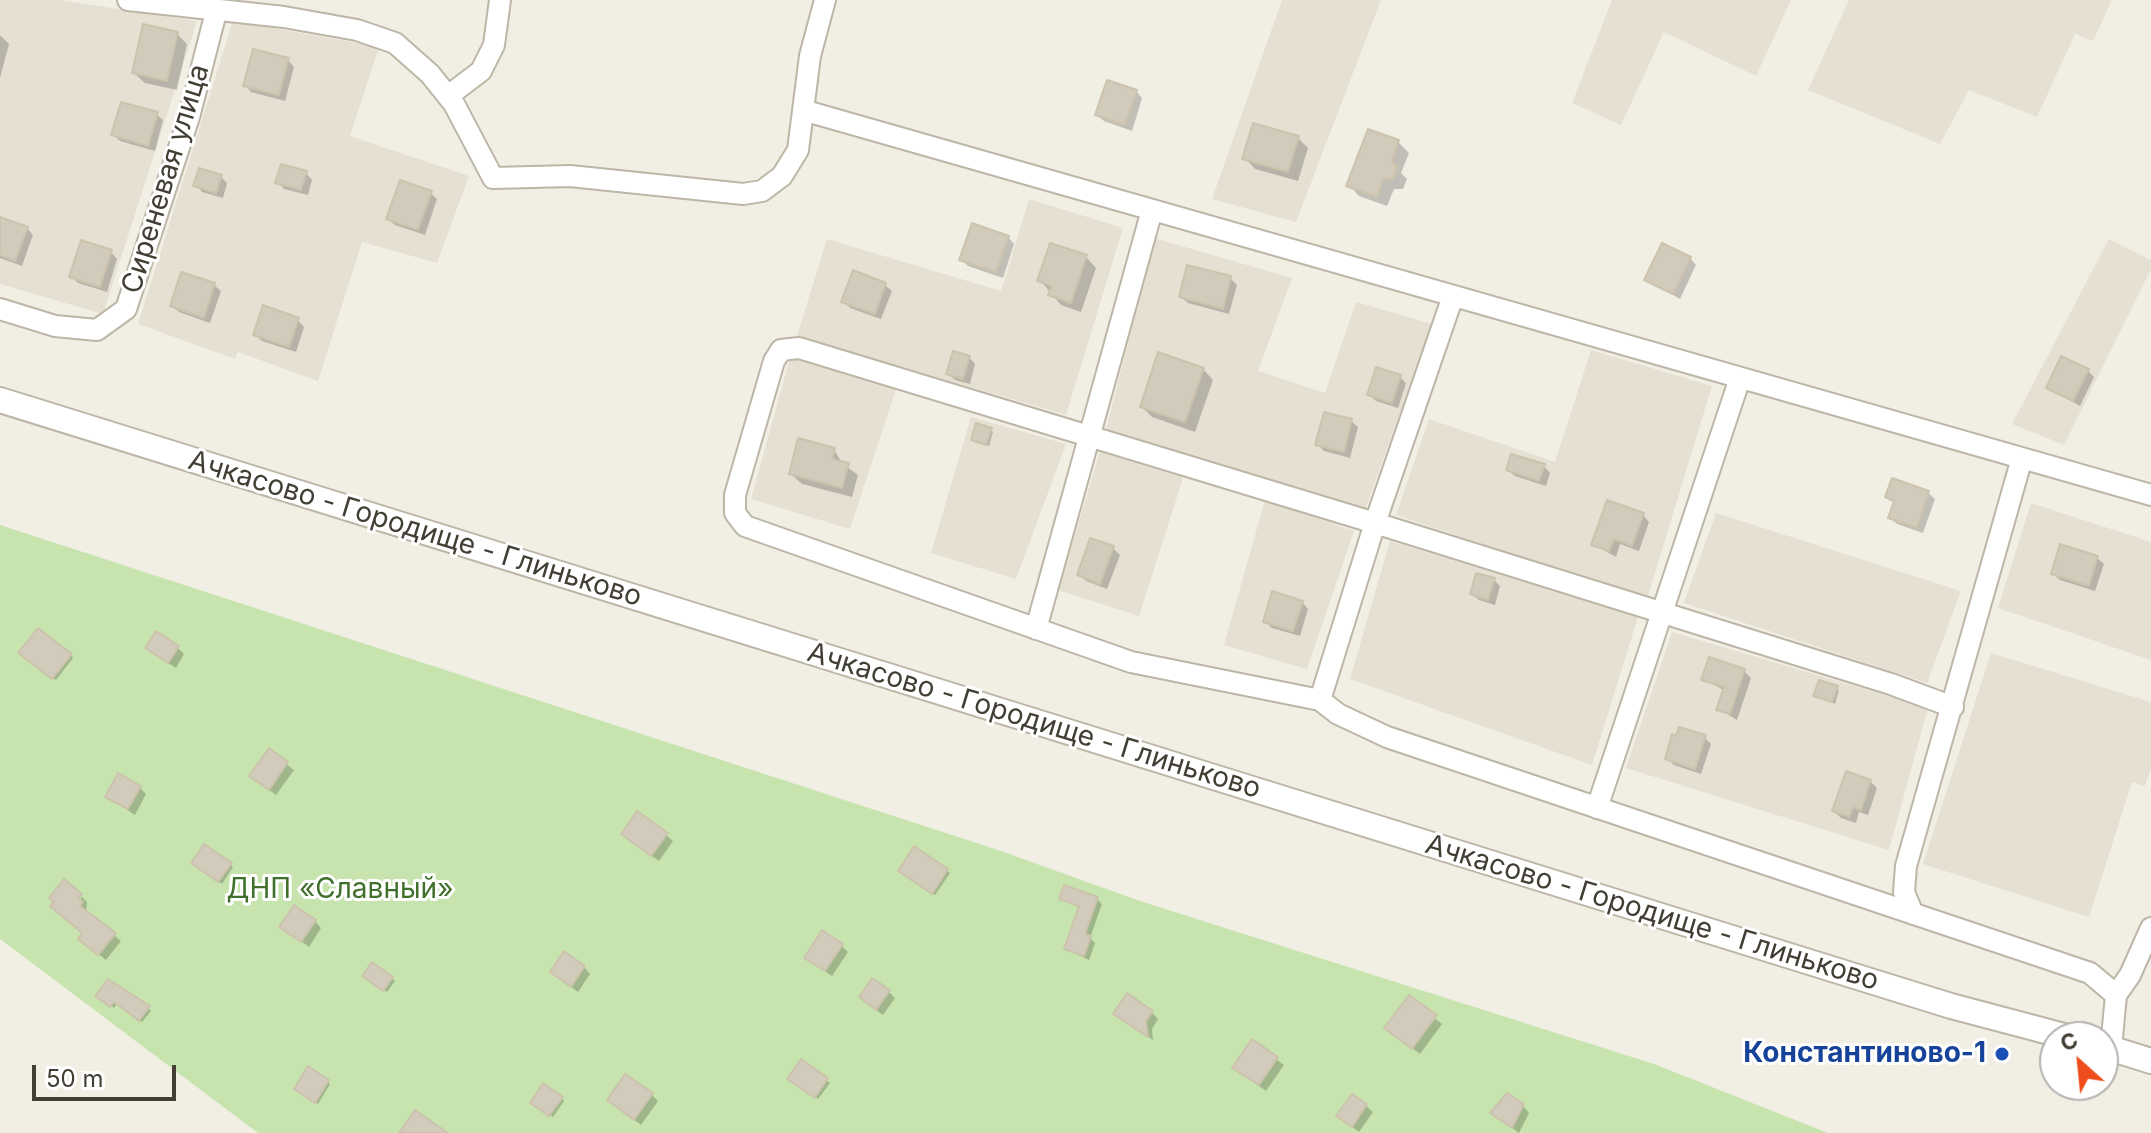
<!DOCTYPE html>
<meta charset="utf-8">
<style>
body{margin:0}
#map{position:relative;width:2151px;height:1133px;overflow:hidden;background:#f1eee4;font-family:Inter,sans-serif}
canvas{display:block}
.north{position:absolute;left:2039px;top:1021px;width:80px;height:80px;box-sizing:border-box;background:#fff;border:2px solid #b3b2ae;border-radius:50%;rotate:333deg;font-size:22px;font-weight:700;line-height:32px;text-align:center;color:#423e34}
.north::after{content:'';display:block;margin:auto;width:28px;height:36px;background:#ef4d1c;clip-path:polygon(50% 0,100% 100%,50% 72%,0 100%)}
.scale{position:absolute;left:32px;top:1065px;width:144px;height:36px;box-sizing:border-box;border:4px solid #423e34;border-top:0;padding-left:10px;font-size:24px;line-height:28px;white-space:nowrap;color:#423e34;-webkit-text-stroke:6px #fff;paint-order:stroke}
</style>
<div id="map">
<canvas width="2151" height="1133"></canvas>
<div class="north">С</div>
<div class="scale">50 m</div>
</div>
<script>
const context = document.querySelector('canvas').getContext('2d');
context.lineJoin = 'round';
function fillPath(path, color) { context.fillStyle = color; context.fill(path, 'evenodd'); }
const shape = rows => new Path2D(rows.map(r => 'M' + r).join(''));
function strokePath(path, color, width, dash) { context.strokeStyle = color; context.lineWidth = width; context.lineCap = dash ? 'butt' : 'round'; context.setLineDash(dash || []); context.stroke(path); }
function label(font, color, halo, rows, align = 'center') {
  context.font = font + ' Inter,sans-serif'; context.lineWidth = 6; context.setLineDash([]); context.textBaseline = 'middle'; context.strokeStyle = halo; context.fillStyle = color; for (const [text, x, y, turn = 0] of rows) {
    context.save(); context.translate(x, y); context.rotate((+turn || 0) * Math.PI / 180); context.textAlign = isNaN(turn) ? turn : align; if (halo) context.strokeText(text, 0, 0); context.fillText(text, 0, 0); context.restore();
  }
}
const residential = shape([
 [0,0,59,0,197,21,103,314,0,284],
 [1282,0,1381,0,1296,222,1212,199],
 [1612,0,1791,0,1756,76,1664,32,1621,125,1572,103],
 [1849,0,2112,0,2093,41,2075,34,2037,117,1969,90,1940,144,1808,90],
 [233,21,379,47,350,136,469,176,437,263,362,242,318,381,238,352,235,359,138,324],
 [1029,199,1123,228,1066,415,797,336,827,239,1001,291],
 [1154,238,1292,278,1258,371,1325,393,1356,302,1432,324,1365,510,1106,430],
 [2109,239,2151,260,2151,269,2064,445,2012,424],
 [1591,350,1712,386,1647,599,1396,515,1429,419,1555,462],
 [790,358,896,389,850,529,751,499],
 [971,417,1066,444,1016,579,931,553],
 [1100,452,1183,478,1139,616,1058,590],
 [1265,500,1354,531,1307,669,1224,645],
 [2031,503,2151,542,2151,660,1998,608],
 [1716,513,1961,591,1927,683,1684,603],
 [1390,541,1638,617,1592,765,1350,679],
 [1672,632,1928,708,1889,850,1626,768],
 [1991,653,2151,702,2151,768,2145,786,2132,782,2089,917,1923,864]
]);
const green = shape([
 [0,525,998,850,1140,901,1654,1064,1828,1133,258,1133,0,939]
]);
const shadow = shape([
 [177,34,187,44,177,90,145,83,134,73],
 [0,35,9,44,0,78],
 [288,60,294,67,285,101,251,92,245,85],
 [1136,91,1142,98,1132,131,1104,121,1097,115],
 [156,114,163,120,155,151,120,141,114,135],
 [1298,138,1308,148,1298,181,1255,169,1245,158],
 [1398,142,1409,153,1401,173,1407,179,1403,189,1394,189,1387,206,1359,196,1349,185],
 [306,173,312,180,308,195,284,189,278,182],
 [221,177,227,183,223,198,202,192,196,185],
 [430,193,437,199,425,235,395,225,388,219],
 [0,219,27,228,33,235,22,266,0,258],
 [1008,237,1014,244,1003,278,968,266,961,259],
 [111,252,117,259,107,292,78,283,72,277],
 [1086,257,1096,268,1081,312,1061,305,1040,280],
 [1690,258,1696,265,1680,299,1647,280],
 [1230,278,1237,285,1229,314,1188,303,1181,297],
 [214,285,221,291,210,323,179,312,172,306],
 [885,285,892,291,881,319,850,308,844,301],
 [298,320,304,327,296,352,262,341,255,334],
 [969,357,975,364,970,384,955,380,948,373],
 [1203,369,1213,380,1195,432,1152,417,1142,407],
 [2088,371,2094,377,2080,406,2048,387],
 [1400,377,1406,383,1398,408,1376,401,1370,395],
 [1351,421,1358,427,1350,458,1324,451,1317,444],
 [991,430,993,432,989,446,973,439],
 [834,450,843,464,858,475,852,497,802,484,791,474],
 [1544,466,1550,473,1546,486,1515,476,1508,470],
 [1928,493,1935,499,1923,533,1897,524,1890,518,1895,504,1888,497],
 [1643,515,1649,522,1639,551,1620,544,1616,557,1593,544],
 [1113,548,1120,555,1107,589,1086,581,1079,574],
 [2097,558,2104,564,2095,591,2060,580,2053,574],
 [1494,580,1500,586,1495,605,1479,600,1472,594],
 [1302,602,1308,609,1300,636,1272,628,1265,621],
 [178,648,184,654,176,668,154,654],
 [71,655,73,658,56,680,24,656],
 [1744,671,1751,678,1737,720,1719,709,1725,691,1704,679],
 [1836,688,1839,690,1835,704,1816,696],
 [1704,737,1711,744,1701,774,1674,765,1667,758,1677,738],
 [269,751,294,770,276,795,259,782],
 [1870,781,1877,788,1868,815,1859,812,1856,823,1841,818,1834,811],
 [140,788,146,794,135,815,108,797],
 [666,835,673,841,659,861,630,840],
 [230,864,233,867,222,884,196,866],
 [947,870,950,873,935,895,903,873],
 [82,897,87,902,86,913,121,941,106,960,87,945,73,907],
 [1061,898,1097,899,1102,904,1090,938,1095,943,1089,960,1066,949,1080,908],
 [315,921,321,928,309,947,282,927],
 [841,945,848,952,832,976,814,964],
 [372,965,395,981,387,992,367,979],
 [584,967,590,974,578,992,552,972],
 [888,991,895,998,883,1015,868,1004],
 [100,998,148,1008,151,1011,142,1022,117,1003,114,1008],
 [1409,998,1442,1024,1420,1054,1386,1028],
 [1152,1013,1158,1019,1152,1029,1153,1040,1122,1020],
 [1252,1042,1284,1065,1266,1091,1242,1074],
 [801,1062,830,1083,818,1099,793,1081],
 [328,1081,330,1084,318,1104,299,1091],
 [651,1094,658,1101,641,1125,609,1100],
 [562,1098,564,1101,553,1117,535,1105],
 [1366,1106,1373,1112,1359,1132,1346,1122],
 [1523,1106,1529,1113,1519,1133,1492,1113]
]);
const building = shape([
 [143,24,178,32,167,81,132,73,143,24],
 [253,49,289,58,279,95,243,86,253,49],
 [1107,80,1137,90,1125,125,1095,115,1107,80],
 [121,102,158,112,148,146,111,135,121,102],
 [1253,123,1299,136,1288,172,1242,159,1253,123],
 [1368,129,1399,140,1392,161,1397,167,1393,179,1383,179,1377,197,1346,186,1368,129],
 [281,164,307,171,301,190,275,183,281,164],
 [199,168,222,175,216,193,193,186,199,168],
 [400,180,432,191,418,230,386,219,400,180],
 [0,217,28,227,15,261,0,255,0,217],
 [972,223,1009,236,996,272,959,260,972,223],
 [81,240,112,250,100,287,69,277,81,240],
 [1050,243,1087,255,1071,303,1048,295,1052,286,1037,281,1050,243],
 [1662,243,1691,257,1673,294,1644,280,1662,243],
 [1187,265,1231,276,1223,309,1179,297,1187,265],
 [853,270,886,283,875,314,841,302,853,270],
 [181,272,215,283,204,318,170,306,181,272],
 [263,305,299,318,289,347,253,335,263,305],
 [953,351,970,356,963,379,946,374,953,351],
 [1158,352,1204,368,1185,422,1140,407,1158,352],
 [2061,356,2089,369,2073,401,2046,388,2061,356],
 [1376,367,1401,375,1392,403,1367,395,1376,367],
 [1324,412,1352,419,1344,452,1315,445,1324,412],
 [976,423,992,428,986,445,971,440,976,423],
 [798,438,835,448,832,459,849,463,842,488,789,474,798,438],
 [1511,454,1545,464,1539,481,1506,470,1511,454],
 [1892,478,1929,491,1917,528,1888,518,1894,501,1885,497,1892,478],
 [1607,500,1644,513,1632,546,1614,539,1609,551,1591,545,1607,500],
 [1090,538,1114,546,1100,584,1077,575,1090,538],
 [2060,544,2098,556,2089,586,2051,574,2060,544],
 [1476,573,1495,578,1488,600,1470,594,1476,573],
 [1272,591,1303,601,1293,631,1263,622,1272,591],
 [38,628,72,654,52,679,18,653,38,628],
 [156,631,179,646,168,663,145,648,156,631],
 [1709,657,1745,669,1730,714,1716,710,1724,687,1701,680,1709,657],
 [1819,680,1838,686,1832,702,1813,696,1819,680],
 [1679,727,1706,735,1695,769,1665,759,1672,734,1676,736,1679,727],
 [269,748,288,762,269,790,249,776,269,748],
 [1846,771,1871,780,1861,810,1853,807,1849,817,1832,811,1846,771],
 [118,773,141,786,128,809,105,797,118,773],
 [637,811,668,833,651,856,621,834,637,811],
 [204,844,232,863,218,882,191,863,204,844],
 [914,846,948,869,932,894,898,871,914,846],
 [64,879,82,894,78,898,83,902,80,906,116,933,98,955,78,939,82,933,50,906,54,902,49,898,64,879],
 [1064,885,1098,897,1085,934,1091,936,1084,956,1064,949,1079,906,1059,899,1064,885],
 [294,905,316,920,301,942,279,927,294,905],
 [822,930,843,944,825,971,804,958,822,930],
 [564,951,585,966,571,987,550,972,564,951],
 [372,962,393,977,383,991,362,976,372,962],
 [872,978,890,990,876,1010,859,997,872,978],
 [108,979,150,1006,139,1021,114,1002,110,1007,95,996,108,979],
 [1127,993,1153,1011,1146,1021,1148,1037,1113,1014,1127,993],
 [1409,995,1437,1015,1412,1049,1384,1028,1409,995],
 [1252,1039,1278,1057,1259,1085,1232,1068,1252,1039],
 [801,1059,828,1078,815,1098,787,1079,801,1059],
 [308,1066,329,1080,315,1103,294,1089,308,1066],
 [625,1074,653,1093,634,1120,607,1100,625,1074],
 [543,1083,563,1097,549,1116,530,1103,543,1083],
 [1507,1093,1524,1104,1512,1128,1490,1113,1507,1093],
 [1352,1094,1367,1104,1352,1127,1336,1116,1352,1094],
 [415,1110,448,1133,399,1133,415,1110]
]);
const minor = shape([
 [128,0,284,17,357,30,395,43,430,74,454,104,493,178,570,176,743,194,762,191,782,176,798,150,810,56,825,0],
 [448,96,481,71,494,45,500,0],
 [806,111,2151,495],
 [0,309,55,326,97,330,126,309,189,117,216,12],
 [1036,629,1152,210],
 [1320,700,1375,523,1453,296],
 [1953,707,1891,684,1375,523,799,348,781,350,774,361,735,495,735,513,745,526,1131,662,1320,700,1338,714,1387,737,2090,973,2116,995],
 [1597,808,1740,378],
 [1913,914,1904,892,1906,866,2022,458],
 [2111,1048,2116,995,2130,975,2151,928]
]);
const tertiary = shape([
 [0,400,1951,1006,2068,1037],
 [2103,1046,2151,1061]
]);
const markers = [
 [2002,1054,8,"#1a4fb4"]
];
const streetNames = [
 ["Сиреневая улица",166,179,-73],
 ["Ачкасово - Городище - Глиньково",415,529,17],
 ["Ачкасово - Городище - Глиньково",1034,721,17],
 ["Ачкасово - Городище - Глиньково",1652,913,17]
];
const parkNames = [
 ["ДНП «Славный»",340,890]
];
const transitNames = [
 ["Константиново-1",1986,1054]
];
fillPath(residential, '#e5e0d2');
fillPath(green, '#c7e4ae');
fillPath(shadow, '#0003');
fillPath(building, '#d2caba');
strokePath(building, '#ccc3ad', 2);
strokePath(minor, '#bcb6a7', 24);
strokePath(tertiary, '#bcb6a7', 28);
strokePath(minor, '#fff', 20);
strokePath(tertiary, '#fff', 24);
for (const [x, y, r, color] of markers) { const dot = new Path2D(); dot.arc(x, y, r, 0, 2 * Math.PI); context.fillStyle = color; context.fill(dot); strokePath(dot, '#fff', 3); }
label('28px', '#423e34', '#fff', streetNames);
label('28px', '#40702b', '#fff', parkNames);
label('bold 28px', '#164399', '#fff', transitNames, 'right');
</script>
